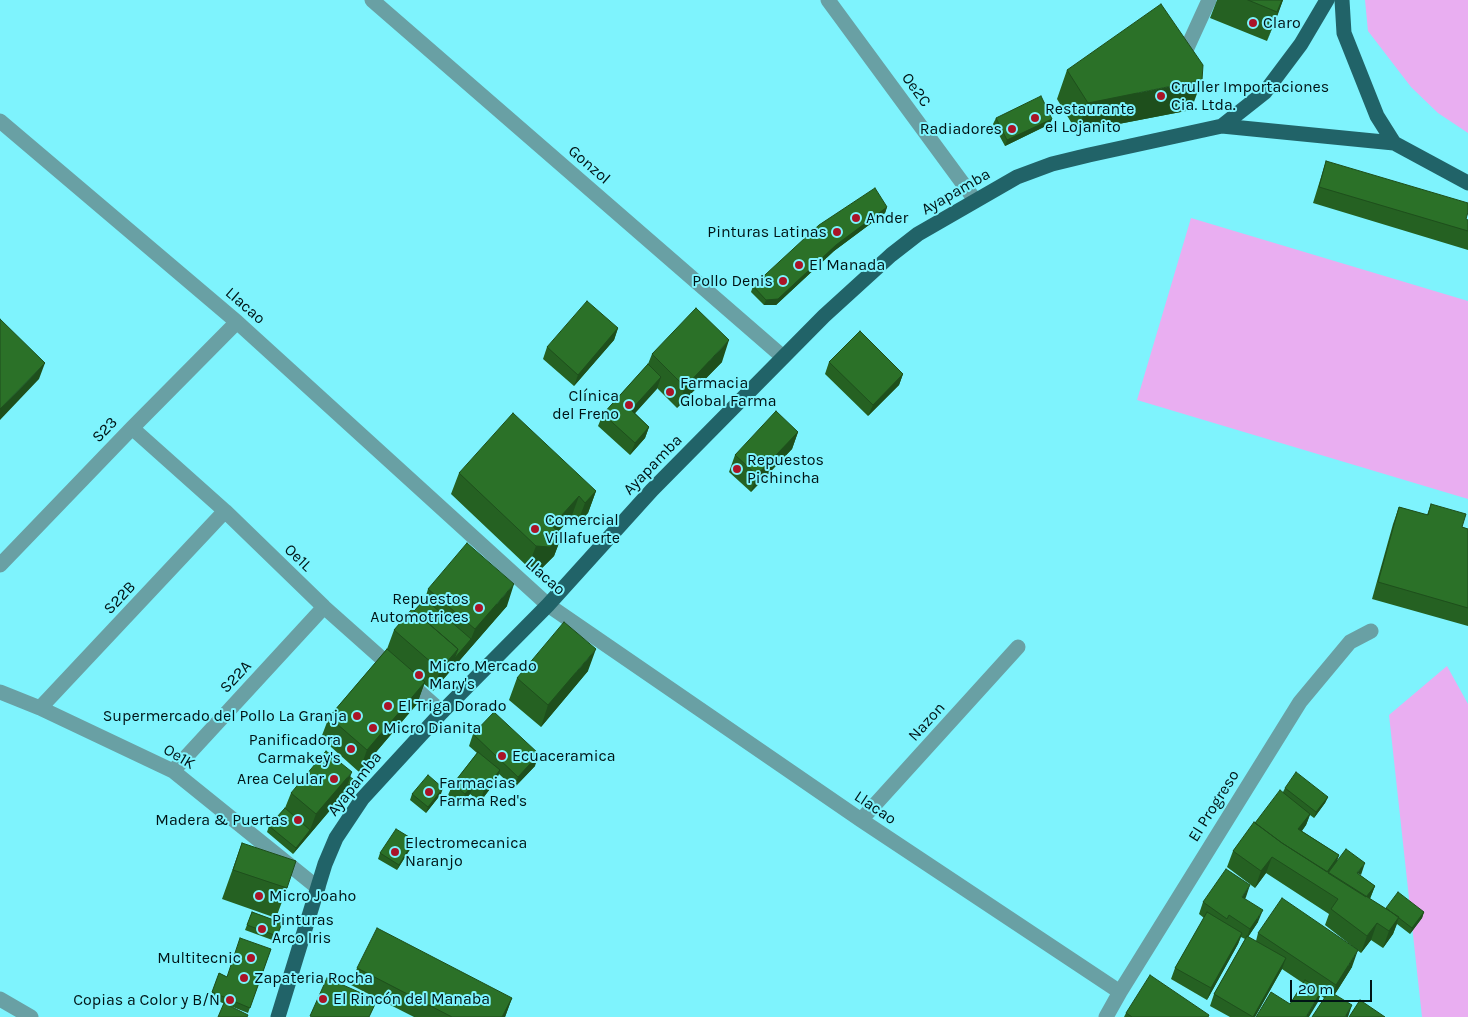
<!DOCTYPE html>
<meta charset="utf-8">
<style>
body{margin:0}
#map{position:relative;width:1468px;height:1017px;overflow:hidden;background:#7ef3fd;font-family:Karla,sans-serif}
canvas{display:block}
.scale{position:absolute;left:1290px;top:980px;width:82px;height:22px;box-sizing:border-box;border:2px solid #001416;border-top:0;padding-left:6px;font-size:15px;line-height:18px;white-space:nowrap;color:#001416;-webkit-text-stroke:4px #7ef3fd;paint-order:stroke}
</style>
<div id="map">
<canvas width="1468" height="1017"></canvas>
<div class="scale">20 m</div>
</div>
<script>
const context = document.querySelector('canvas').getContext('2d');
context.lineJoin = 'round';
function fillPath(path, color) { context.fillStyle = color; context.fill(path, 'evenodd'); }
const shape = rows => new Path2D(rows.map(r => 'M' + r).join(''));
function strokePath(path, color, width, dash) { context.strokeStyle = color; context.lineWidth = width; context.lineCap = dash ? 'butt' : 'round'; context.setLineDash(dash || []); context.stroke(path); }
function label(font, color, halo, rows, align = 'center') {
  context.font = font + ' Karla,sans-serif'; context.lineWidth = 4; context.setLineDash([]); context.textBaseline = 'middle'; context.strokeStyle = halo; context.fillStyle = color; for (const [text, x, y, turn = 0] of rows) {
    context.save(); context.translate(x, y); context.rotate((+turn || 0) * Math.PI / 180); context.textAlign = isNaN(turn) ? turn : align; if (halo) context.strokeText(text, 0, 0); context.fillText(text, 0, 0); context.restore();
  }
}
const green = shape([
 [1365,0,1468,0,1468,133,1438,113,1411,87,1368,31],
 [1191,218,1468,301,1468,499,1137,400],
 [1447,666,1468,704,1468,1017,1422,1017,1389,715]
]);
const minor = shape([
 [372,0,783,357],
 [828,0,975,200],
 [1182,59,1209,0],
 [0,121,237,322,548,605,861,820,1120,992],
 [132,428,225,511,324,607,442,712],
 [0,565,132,428,237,322],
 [0,692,40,708,173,771,318,888],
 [40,708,225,511],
 [173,771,324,607],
 [861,820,1018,647],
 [0,999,31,1017],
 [1106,1017,1120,992,1300,702,1350,642,1371,631]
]);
const major = shape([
 [1342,0,1344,33,1377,116,1394,143,1468,183],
 [1222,126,1265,92,1301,44,1327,0],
 [278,1017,325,864,336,838,362,799,442,712,548,605,652,490,824,316,891,255,918,234,1017,177,1052,164,1089,155,1222,126,1394,143]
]);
const wall = shape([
 [1217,0,1283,0,1267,41,1210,18],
 [1067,70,1191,110,1077,132,1057,99],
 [996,118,1052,119,1050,124,1005,146,993,124],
 [1326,161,1466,219,1468,231,1468,250,1313,203],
 [887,207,885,213,834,251,776,305,764,305,751,292,753,286],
 [618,328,614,340,574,386,543,359,547,347],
 [652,354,722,362,677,408,657,388,635,413,649,427,645,438,630,455,598,426,603,414,648,364],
 [829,362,903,374,899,385,868,416,825,374],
 [798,432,792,449,751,492,729,472,735,455],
 [459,473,596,491,588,513,577,524,571,518,558,531,562,535,554,556,542,568,528,567,451,494],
 [1431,504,1462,527,1468,529,1468,626,1372,599,1393,524,1399,507,1427,515],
 [428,589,507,606,433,691,424,684,417,704,359,772,321,738,329,717,387,649,394,630,414,611,425,599],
 [588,671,541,727,509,700,517,678],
 [473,734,535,766,514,788,499,774,496,781,480,802,470,794,461,805,448,795,453,784,477,753,469,746],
 [350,777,351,785,293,854,267,832,269,826,285,808,291,793],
 [1285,788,1328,797,1325,803,1314,818,1310,815,1306,825,1302,831,1339,855,1337,861,1360,875,1375,886,1370,899,1386,909,1386,908,1424,912,1422,918,1410,934,1397,924,1393,934,1383,948,1371,940,1361,953,1325,925,1329,914,1266,873,1255,888,1227,867,1233,851,1255,823,1283,792],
 [412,794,441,794,426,813,410,800],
 [414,840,412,846,397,870,378,859,380,853],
 [242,843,287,888,276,918,222,899],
 [1246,897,1245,898,1258,922,1248,937,1256,941,1258,933,1352,967,1335,994,1324,998,1320,995,1318,1002,1290,1004,1303,983,1282,969,1255,1017,1230,1017,1210,1006,1214,994,1245,939,1241,937,1238,944,1207,1000,1171,979,1175,968,1204,918,1199,914,1203,902],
 [252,912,282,923,275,941,245,930],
 [271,949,248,1013,210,998,219,973,227,977],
 [357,968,512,998,505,1017,414,1017,351,985],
 [1126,1013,1209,1015,1208,1017,1124,1017]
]);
const shadedWall = shape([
 [1282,0,1283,0,1278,14,1267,41],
 [1202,80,1191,110,1077,132,1088,103],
 [1052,119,1050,124,1005,146,1007,140],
 [887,207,885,213,834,251,776,305,764,305,766,300,836,245],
 [618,328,614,340,574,386,578,375],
 [729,340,722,362,677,408,685,387],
 [45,363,39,379,0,420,0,409],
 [903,374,899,385,868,416,873,405],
 [661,377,657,389,627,422,631,410],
 [649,427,645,438,630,455,635,443],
 [798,432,792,449,751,492,757,475],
 [596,491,588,513,577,524,585,503],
 [579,496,571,518,545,546,562,535,554,556,542,568,528,567,536,546,552,526],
 [514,584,507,606,433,691,440,670,458,649,471,639,475,629],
 [596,649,588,671,541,727,548,705],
 [425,682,417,704,359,772,367,750],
 [539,754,535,766,514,788,518,777],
 [500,770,496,781,480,802,484,790],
 [352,772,344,794,293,854,296,848,310,830,316,814],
 [353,779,351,785,344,794,346,788],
 [475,782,470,794,461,805,465,794],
 [443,788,441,794,426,813,428,807],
 [1328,797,1325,803,1314,818,1316,812],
 [1310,814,1306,825,1294,841,1298,829],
 [414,840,412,846,397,870,399,865],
 [1339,855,1335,866,1329,874,1326,873],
 [1272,857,1266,873,1255,888,1261,871],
 [1365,863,1361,875,1357,873],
 [1250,885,1246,897,1238,908,1242,897],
 [1375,886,1370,898,1359,912,1363,901],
 [1263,910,1258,922,1246,940,1250,929],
 [1424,912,1422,918,1410,934,1412,928],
 [1399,917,1393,934,1383,948,1389,931],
 [1377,923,1371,940,1361,953,1367,936],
 [1242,933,1238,944,1207,1000,1211,988],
 [1358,950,1352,967,1330,1002,1336,985],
 [1286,958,1282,969,1255,1017,1253,1017],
 [1322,990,1318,1002,1309,1017,1306,1017],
 [512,998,505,1017,502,1017],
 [1352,1005,1348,1017,1345,1017]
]);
const building = shape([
 [1248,0,1282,0,1277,12,1248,0],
 [1161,4,1203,65,1202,80,1088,103,1067,70,1161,4],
 [1041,96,1052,119,1007,140,996,118,1041,96],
 [1326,161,1468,203,1468,212,1466,219,1468,220,1468,231,1319,187,1326,161],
 [875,188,887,207,836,245,778,299,766,300,753,286,819,225,875,188],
 [587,301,618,328,578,375,547,347,587,301],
 [696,308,729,340,685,387,652,354,696,308],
 [0,319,45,363,0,409,0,319],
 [860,331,903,374,873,405,829,362,860,331],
 [648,364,661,377,631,410,649,427,635,443,603,414,648,364],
 [776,411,798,432,757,475,735,455,776,411],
 [513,413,596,491,585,503,579,496,552,526,562,535,550,547,536,546,459,473,513,413],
 [1431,504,1466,514,1462,527,1468,529,1468,608,1378,582,1399,507,1428,515,1431,504],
 [467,543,514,584,475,629,428,589,467,543],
 [425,599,471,639,454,659,458,649,414,611,425,599],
 [412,609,458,649,440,670,394,630,412,609],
 [564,622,596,649,548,705,517,678,564,622],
 [387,649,425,682,367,750,329,717,387,649],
 [494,712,539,754,518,777,473,734,494,712],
 [326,751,352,772,316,814,291,793,326,751],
 [478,752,500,770,484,790,475,782,465,794,453,784,478,752],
 [1296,772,1328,797,1316,812,1285,788,1296,772],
 [428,775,443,788,428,807,412,794,428,775],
 [350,777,353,779,346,788,350,777],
 [1280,790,1310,814,1298,829,1339,855,1327,872,1282,843,1255,823,1280,790],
 [285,808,310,830,296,848,269,826,285,808],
 [1254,822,1282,843,1399,917,1389,931,1377,923,1367,936,1331,909,1338,899,1272,857,1261,871,1233,851,1254,822],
 [396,829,414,840,399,865,380,853,396,829],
 [242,843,296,861,287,888,233,870,242,843],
 [1346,849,1365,863,1357,873,1375,886,1366,897,1328,873,1346,849],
 [1226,869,1250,885,1242,897,1263,910,1250,929,1229,915,1227,919,1203,902,1226,869],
 [1398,892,1424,912,1412,928,1386,908,1398,892],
 [1282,898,1358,950,1336,985,1258,933,1282,898],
 [252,912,282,923,277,936,247,925,252,912],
 [1207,912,1242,933,1211,988,1175,968,1207,912],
 [377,928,512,998,502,1017,452,1017,357,968,377,928],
 [1247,936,1286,958,1253,1017,1214,994,1247,936],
 [240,938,271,949,250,1008,212,992,219,973,227,977,240,938],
 [1150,975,1209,1015,1208,1017,1132,1017,1126,1013,1150,975],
 [327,978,377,1000,369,1017,312,1017,310,1016,327,978],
 [1305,980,1322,990,1306,1017,1256,1017,1271,992,1290,1004,1305,980],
 [1329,991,1352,1005,1345,1017,1312,1017,1329,991],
 [1360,1000,1385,1017,1349,1017,1360,1000],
 [224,1003,248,1015,247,1017,218,1017,224,1003]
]);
const markers = [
 [1253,23,5,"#aa1427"],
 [1161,96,5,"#aa1427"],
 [1035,118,5,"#aa1427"],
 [1012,129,5,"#aa1427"],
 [856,218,5,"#aa1427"],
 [837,232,5,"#aa1427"],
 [799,265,5,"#aa1427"],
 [783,281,5,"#aa1427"],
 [670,392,5,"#aa1427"],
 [629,405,5,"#aa1427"],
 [737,469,5,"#aa1427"],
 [535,529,5,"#aa1427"],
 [479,608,5,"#aa1427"],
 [419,675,5,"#aa1427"],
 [388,706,5,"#aa1427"],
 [357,716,5,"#aa1427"],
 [373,728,5,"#aa1427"],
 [351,749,5,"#aa1427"],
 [502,756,5,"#aa1427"],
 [334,779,5,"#aa1427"],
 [429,792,5,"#aa1427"],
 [298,820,5,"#aa1427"],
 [395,852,5,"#aa1427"],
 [259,896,5,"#aa1427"],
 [262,929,5,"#aa1427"],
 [251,958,5,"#aa1427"],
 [244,978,5,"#aa1427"],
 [323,999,5,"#aa1427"],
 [230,1000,5,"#aa1427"]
];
const poiNames = [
 ["Claro",1263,23],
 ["Cruller Importaciones",1171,87],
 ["Cia. Ltda.",1171,105],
 ["Restaurante",1045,109],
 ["el Lojanito",1045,127],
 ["Radiadores",1002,129,"right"],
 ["Ander",866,218],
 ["Pinturas Latinas",827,232,"right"],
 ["El Manada",809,265],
 ["Pollo Denis",773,281,"right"],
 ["Farmacia",680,383],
 ["Global Farma",680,401],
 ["Clínica",619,396,"right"],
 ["del Freno",619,414,"right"],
 ["Repuestos",747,460],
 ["Pichincha",747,478],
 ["Comercial",545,520],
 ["Villafuerte",545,538],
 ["Repuestos",469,599,"right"],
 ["Automotrices",469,617,"right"],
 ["Micro Mercado",429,666],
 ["Mary's",429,684],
 ["El Triga Dorado",398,706],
 ["Supermercado del Pollo La Granja",347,716,"right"],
 ["Micro Dianita",383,728],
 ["Panificadora",341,740,"right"],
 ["Carmakey's",341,758,"right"],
 ["Ecuaceramica",512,756],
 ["Area Celular",324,779,"right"],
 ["Farmacias",439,783],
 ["Farma Red's",439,801],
 ["Madera & Puertas",288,820,"right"],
 ["Electromecanica",405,843],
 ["Naranjo",405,861],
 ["Micro Joaho",269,896],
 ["Pinturas",272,920],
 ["Arco Iris",272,938],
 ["Multitecnic",241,958,"right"],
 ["Zapateria Rocha",254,978],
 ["El Rincón del Manaba",333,999],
 ["Copias a Color y B/N",220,1000,"right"]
];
const streetNames = [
 ["Oe2C",916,90,54],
 ["Gonzol",589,165,41],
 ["Ayapamba",956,192,-30],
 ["Llacao",245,306,41],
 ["S23",105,430,-46],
 ["Ayapamba",653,465,-46],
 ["Oe1L",298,558,44],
 ["Llacao",545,577,41],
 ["S22B",120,598,-47],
 ["S22A",236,677,-47],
 ["Nazon",927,722,-48],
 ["Oe1K",179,757,31],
 ["Ayapamba",355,784,-52],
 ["El Progreso",1214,806,-58],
 ["Llacao",875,808,34]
];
fillPath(green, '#e9aef1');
strokePath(minor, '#69a0a4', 15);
strokePath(major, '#216368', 15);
fillPath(wall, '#256122');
fillPath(shadedWall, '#1e4f1c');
fillPath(building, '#2b7128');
strokePath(building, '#1e4f1c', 1);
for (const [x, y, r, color] of markers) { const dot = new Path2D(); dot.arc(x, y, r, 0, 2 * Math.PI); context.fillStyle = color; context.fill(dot); strokePath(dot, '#7ef3fd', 2); }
label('16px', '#001416', '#7ef3fd', poiNames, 'left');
label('16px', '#001416', '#7ef3fd', streetNames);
</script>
